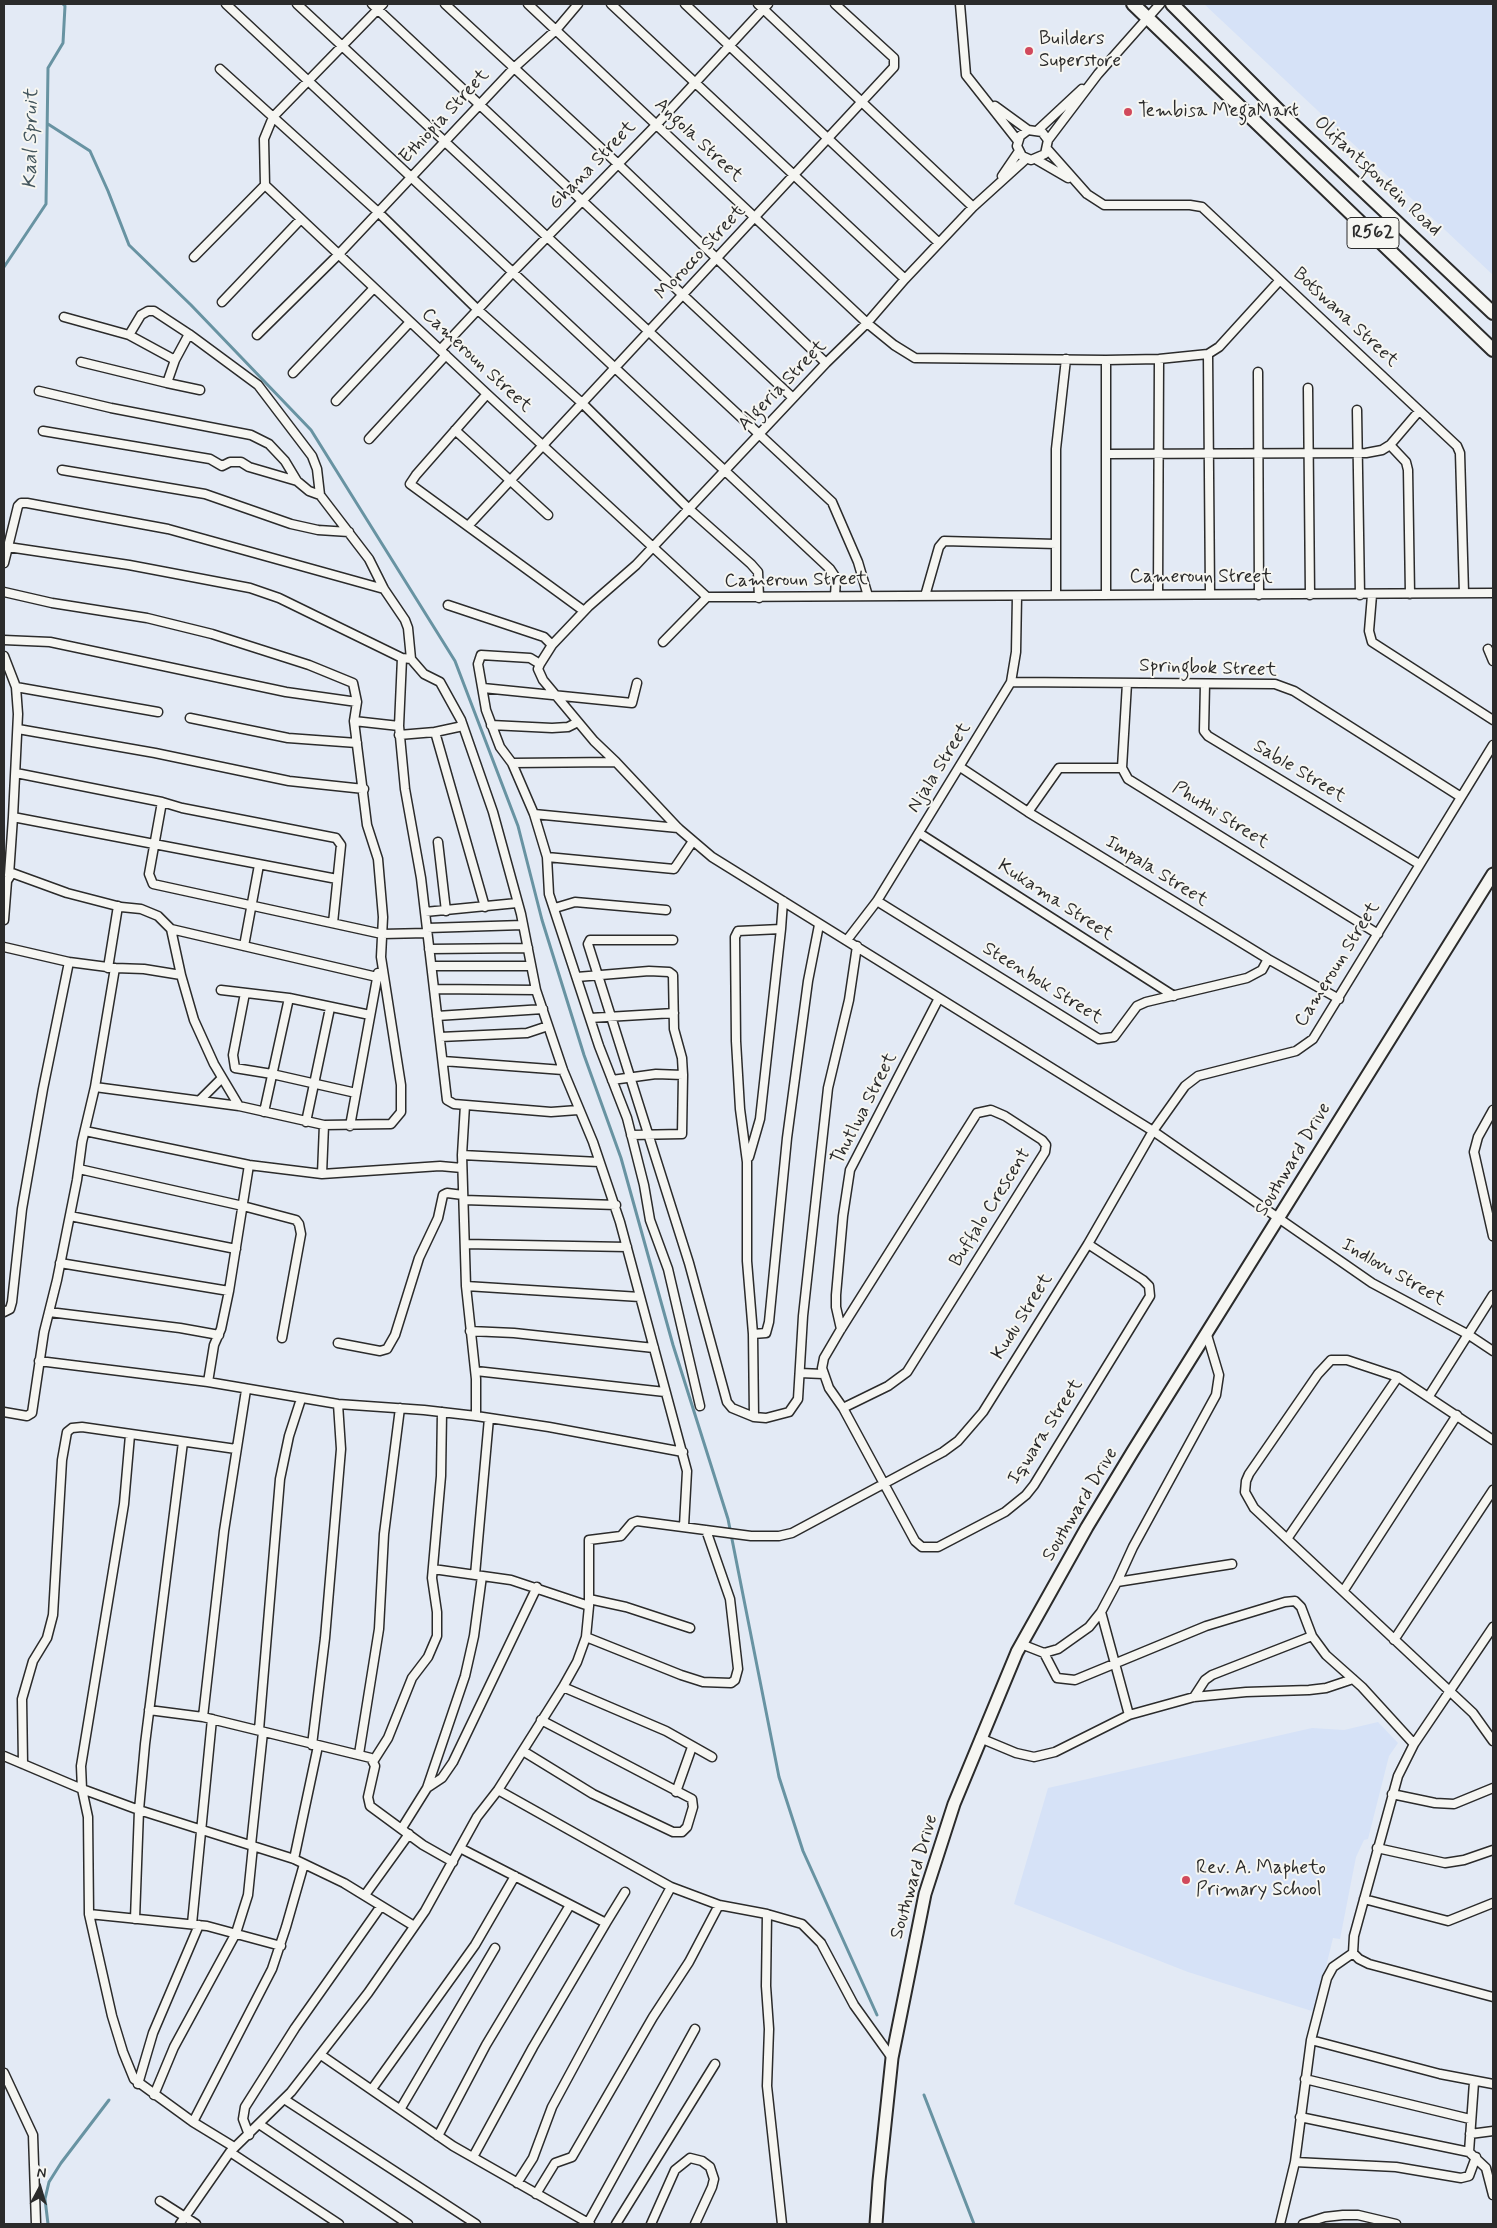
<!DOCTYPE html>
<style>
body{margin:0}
#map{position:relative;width:1497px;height:2228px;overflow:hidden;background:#e3eaf5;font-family:Mynerve,sans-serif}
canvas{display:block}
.frame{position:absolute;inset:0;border:5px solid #2b2b2b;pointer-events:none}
.north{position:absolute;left:15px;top:2163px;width:50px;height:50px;-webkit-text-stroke:4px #f6f6f2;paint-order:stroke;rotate:6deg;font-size:14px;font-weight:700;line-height:20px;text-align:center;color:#2b2b2b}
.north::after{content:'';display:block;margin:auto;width:18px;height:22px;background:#2b2b2b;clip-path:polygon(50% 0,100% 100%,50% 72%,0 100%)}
</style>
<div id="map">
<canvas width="1497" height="2228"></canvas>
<div class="frame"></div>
<div class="north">N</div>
</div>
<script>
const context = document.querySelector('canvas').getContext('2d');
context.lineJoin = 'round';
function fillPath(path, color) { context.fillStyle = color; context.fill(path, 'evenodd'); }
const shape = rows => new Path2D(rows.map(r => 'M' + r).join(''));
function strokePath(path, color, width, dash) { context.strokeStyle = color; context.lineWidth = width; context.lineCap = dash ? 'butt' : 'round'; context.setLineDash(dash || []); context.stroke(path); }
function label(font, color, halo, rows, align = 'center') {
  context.font = font + ' Mynerve,sans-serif'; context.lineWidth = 4; context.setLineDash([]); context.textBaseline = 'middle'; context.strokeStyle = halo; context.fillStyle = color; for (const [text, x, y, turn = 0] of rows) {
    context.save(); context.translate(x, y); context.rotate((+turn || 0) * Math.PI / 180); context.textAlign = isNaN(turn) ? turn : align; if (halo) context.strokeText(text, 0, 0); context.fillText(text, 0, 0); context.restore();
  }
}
const built = shape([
 [1204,4,1493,4,1493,275],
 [1378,1722,1398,1743,1389,1756,1368,1839,1364,1840,1356,1857,1340,1939,1333,1938,1315,2012,1188,1972,1014,1904,1048,1788,1312,1728,1344,1730]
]);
const stream = shape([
 [48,124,90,151,108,191,129,245,191,305,311,430,455,661,518,826,542,920,584,1055,621,1158,673,1345,728,1519,779,1777,803,1851,877,2015],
 [4,267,46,204,48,68,63,43,65,6,63,4],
 [924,2095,974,2224],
 [48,2224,45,2199,49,2182,61,2163,109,2100]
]);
const street = shape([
 [226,4,830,569,836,578,835,596],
 [297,4,832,502,858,562,868,596],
 [372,4,793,398],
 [383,4,273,117,264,139,265,185,487,394,707,597,1493,593],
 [445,4,617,163,826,363],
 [528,4,867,323,894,345,915,358,1106,360,1159,359,1208,354,1219,347,1280,280],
 [611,4,905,279],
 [685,4,939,243],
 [758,4,973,207],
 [960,4,966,75,1018,141],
 [220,69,378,212,478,310,582,403,688,508,751,564,758,572,759,598],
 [995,106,1028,130],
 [1038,130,1082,89],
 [1048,140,1042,132,1028,130,1020,136,1017,146,1022,156,1031,160,1045,154,1048,140,1098,74,1160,4],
 [1048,150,1087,194,1104,205,1190,205,1202,207,1457,446,1460,453,1464,593],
 [1037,160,1068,178],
 [1002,176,1019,151],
 [194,257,265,185],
 [222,302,301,219],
 [64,317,129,335,141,315,148,311,154,311,189,334,258,385,312,456,317,469,320,495,369,559,384,589,405,620,408,628,411,659,424,674,440,682,461,720,493,812,521,914,536,990,563,1070,593,1142,620,1222,687,1471,684,1526],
 [129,335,175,360,189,334],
 [257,335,338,255,515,67,556,30,578,4],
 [440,350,512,273,657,124,768,4],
 [1208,354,1210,594],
 [1106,360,1106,594],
 [81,362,167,383,175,360],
 [1258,372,1259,595],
 [293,373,373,289],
 [167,383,200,390],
 [1308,388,1310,595],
 [39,391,111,408,251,435,269,444,285,461,297,481],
 [487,394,416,475,410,484,584,611],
 [336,401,410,322],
 [1357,410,1360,595],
 [455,430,548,515],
 [43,431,210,459,222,466,230,462,241,462,249,467,297,481,309,491,320,495],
 [369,439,446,355],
 [1106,454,1366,453,1382,450,1390,445],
 [62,470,205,494,291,524,318,530,349,532],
 [468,526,894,67,894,58,835,4],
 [8,547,129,565,250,588,279,598,402,658,411,659],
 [4,563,18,506,21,503,27,503,168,529,384,589],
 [4,592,52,603,147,618,212,634,309,665,353,683,357,702,354,721,399,726,405,789,421,878,447,1100,454,1104,551,1112,578,1110],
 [1158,593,1159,359],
 [1410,594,1408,470,1406,462,1390,445,1419,411],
 [1056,595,1056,449,1066,359],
 [1372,595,1369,631,1372,642,1493,720],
 [925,596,939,547,944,541,1056,544],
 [448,605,544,637,552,645],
 [4,640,50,642,286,692,357,702],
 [663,642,707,597],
 [1488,649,1493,661],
 [4,656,16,687,18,714,13,817,337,879],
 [540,664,530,658,481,655,478,664,486,710,500,747,512,763,534,814,547,857,549,894,599,1046,627,1118,644,1185,650,1220,668,1269,700,1406],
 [1011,682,1275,684,1294,691,1461,797],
 [1127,683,1122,768,1128,779,1378,934],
 [1205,684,1204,731,1208,736,1419,864],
 [16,687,158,712],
 [483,688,632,703,637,683],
 [190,718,288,738,357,743],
 [491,725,552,728,568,727,578,722],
 [399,726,402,658],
 [463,726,435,732,485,907],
 [18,729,155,753,289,781,364,789],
 [399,735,435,732],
 [616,762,594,741,543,680,538,669,540,664,552,645,589,606,636,565,826,363,867,323,905,279,973,207,1026,159],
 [512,763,616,762,678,828,712,857,1153,1131,1372,1283,1469,1335,1493,1351],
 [960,767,1028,812,1268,959,1339,999],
 [16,773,162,802,182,808,336,838,341,845,333,923],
 [162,802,149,874,153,884,382,934,427,933],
 [1028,812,1059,768,1122,768],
 [534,814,678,828],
 [919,833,1174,996],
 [438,842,446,911],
 [547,857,674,869,693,841],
 [9,875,13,817],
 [877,901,1099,1039,1114,1037,1137,1006,1146,1002,1247,978,1262,970,1268,959],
 [555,908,575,902,666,910],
 [425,912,517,903],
 [4,920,7,881,12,873,67,893,121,907,141,909,158,916,171,929,181,975],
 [427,928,523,925],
 [171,929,377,977],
 [673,940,590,940,588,944,689,1263,727,1402,732,1408,754,1417,766,1418,789,1412,798,1399,803,1316,828,1088,849,1000,857,946],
 [847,940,877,901,1011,682,1016,652,1017,596],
 [244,946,259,865],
 [4,947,69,962,115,968,95,1087,239,1106,324,1125,391,1124,401,1112,401,1085,381,957,383,917,378,859,367,825,354,721],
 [429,949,528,948],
 [432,966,531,966],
 [108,968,118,906],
 [115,968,144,969,181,975,194,1020,214,1064,239,1106],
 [577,977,649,971,669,972,673,975,674,1029,682,1058,683,1075,656,1074,612,1080],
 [434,989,536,990],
 [221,990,289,998,370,1015],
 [245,993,233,1055,235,1068,272,1074,356,1093],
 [437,1016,543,1009],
 [590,1018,674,1013],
 [440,1037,527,1033,548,1026],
 [443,1061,563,1070],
 [200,1100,222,1078],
 [1493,1110,1478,1137,1474,1152,1493,1236],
 [264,1112,289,998],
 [306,1122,330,1008],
 [350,1126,378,973],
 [85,1131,249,1165,322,1174,440,1166,462,1168],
 [631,1135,682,1134,683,1075],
 [462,1155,465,1105],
 [749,1157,760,1119,781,929],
 [79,1169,243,1206,296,1220,299,1224,301,1234,282,1338],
 [322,1174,324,1125],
 [464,1200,616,1205],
 [70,1216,236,1249],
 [465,1244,627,1247],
 [60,1263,229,1291],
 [466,1286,640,1297],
 [4,1312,10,1309,12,1302,22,1209,43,1089,69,962],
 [49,1312,180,1328,219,1335],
 [841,1329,836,1307,836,1295,843,1216,850,1170,939,998],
 [470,1331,514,1333,654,1348],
 [753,1334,766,1333,769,1322,787,1138,808,981,819,925],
 [338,1343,380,1351,387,1349,395,1335,419,1258,438,1218,443,1195,447,1193,463,1195],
 [39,1361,208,1382,338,1404,424,1410,476,1416,549,1427,683,1452],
 [476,1371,665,1392],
 [800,1373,823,1374],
 [208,1382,214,1345,221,1329,229,1291,249,1165],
 [1429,1396,1493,1295],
 [843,1408,888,1386,907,1372,1045,1152,1046,1145,1042,1140,1005,1116,991,1110,977,1113,841,1329,824,1358,822,1368,829,1388,843,1408,915,1541,922,1547,938,1547,1005,1512,1026,1495,1034,1485,1150,1296,1149,1286,1143,1280,1088,1244],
 [4,1412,27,1416,32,1413,44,1332,57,1280,77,1180,82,1142,95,1087],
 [476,1416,476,1379,466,1286,462,1155,599,1162],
 [754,1417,753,1334,747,1261,747,1162,740,1109,736,1041,735,937,738,931,781,929,783,901],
 [130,1435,124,1504,81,1766,82,1789,88,1817,89,1914,112,2016,123,2052,134,2079,193,2122,234,2147],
 [1493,1440,1398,1377,1347,1360,1331,1360,1318,1374,1249,1474,1246,1481,1245,1492,1254,1508,1473,1713,1493,1741],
 [1287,1539,1398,1377],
 [433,1569,511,1580,589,1606],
 [475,1575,489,1418],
 [1117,1582,1232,1564],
 [1344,1590,1457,1415],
 [589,1599,626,1607,690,1628],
 [1101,1612,1129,1715],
 [1493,1627,1414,1744,1398,1776,1354,1936,1353,1953,1359,1959,1369,1964,1493,1997],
 [586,1637,681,1675,703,1682,731,1683,735,1680,738,1669,730,1599,706,1530],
 [1394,1640,1493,1490],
 [1021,1644,1044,1653,1058,1649,1089,1627,1101,1612,1117,1582,1133,1547,1216,1395,1219,1375,1207,1335],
 [1044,1653,1057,1678,1075,1680,1206,1626,1285,1602,1295,1601,1301,1607,1312,1636,1326,1655,1362,1687,1414,1744],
 [563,1687,666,1731,712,1757],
 [1194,1697,1205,1680,1212,1675,1312,1636],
 [149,1710,203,1717,224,1531,246,1390],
 [203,1717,371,1758,375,1766,368,1797,370,1806,423,1845,453,1862],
 [259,1730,280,1479,289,1436,301,1399],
 [980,1738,1016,1753,1034,1757,1055,1752,1129,1715,1194,1697,1246,1692,1309,1690,1326,1688,1353,1679],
 [312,1745,325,1638,341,1449,338,1404],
 [523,1751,593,1794,673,1832,682,1832,687,1827,693,1807,692,1799,541,1720],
 [359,1754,379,1629,384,1534,400,1408],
 [4,1756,82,1789,139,1810,294,1859,344,1883,414,1926],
 [374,1760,388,1738,412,1678,428,1657,437,1636,437,1612,432,1578,441,1476,442,1412],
 [23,1764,22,1699,33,1661,47,1638,53,1615,62,1460,67,1432,72,1428,82,1427,236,1449],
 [427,1788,442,1778,453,1762,537,1587],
 [498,1790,671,1887,719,1905,767,1914,802,1924,821,1943,854,2005,892,2058],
 [676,1792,692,1747],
 [1392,1794,1435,1803,1454,1804,1493,1788],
 [402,1828,427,1788,465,1676,474,1636,482,1576],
 [251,1845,263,1732],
 [460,1848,606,1923,625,1892],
 [1377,1848,1445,1863,1464,1860,1493,1850],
 [294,1859,318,1746],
 [365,1895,409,1834],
 [1364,1899,1448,1921,1493,1903],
 [89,1914,207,1926,281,1946],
 [767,1914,766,1986,769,2029,767,2086,782,2224],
 [135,1919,139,1810,145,1744,183,1442],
 [192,1924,212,1719],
 [1311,2040,1440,2074,1493,2084],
 [321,2055,453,2146,590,2224],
 [4,2073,33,2135,36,2224],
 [1305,2079,1470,2119],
 [138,2084,153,2033,199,1925],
 [372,2089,475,1945,515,1876],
 [154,2095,174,2047,236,1933,248,1895,253,1846],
 [284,2099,476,2224],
 [401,2108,495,1948],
 [1300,2117,1469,2152,1486,2168,1493,2195],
 [193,2122,272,1969,286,1927,304,1864],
 [259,2124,408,2224],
 [1470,2134,1493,2131],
 [249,2135,243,2119,245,2107,295,2028,381,1906],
 [438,2136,486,2045,570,1905],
 [230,2152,339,2224],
 [1469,2152,1474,2082],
 [473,2157,533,2047,606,1923],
 [1295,2162,1396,2167,1461,2178,1469,2176,1476,2157],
 [517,2183,533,2158,552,2107,671,1887],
 [536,2194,555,2163,572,2157,653,2017,689,1962,719,1905],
 [160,2201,196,2224],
 [588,2223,695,2029],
 [180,2224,230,2152,291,2092,368,1993,425,1911,477,1817,498,1790,563,1687,577,1662,586,1637,589,1606,589,1540,621,1536,632,1523,637,1521,751,1536,779,1536,792,1533,943,1452,958,1441,983,1412,1088,1244,1153,1131,1185,1086,1198,1076,1296,1051,1313,1039,1493,745],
 [616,2224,715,2064],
 [651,2224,675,2170,690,2158,702,2161,710,2167,714,2179,712,2187,695,2224],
 [1280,2224,1295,2162,1311,2040,1327,1978,1333,1967,1353,1953],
 [1303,2224,1325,2217,1343,2215,1358,2215,1396,2224]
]);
const secondary = shape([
 [876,2224,879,2181,892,2058,925,1894,954,1804,1017,1652,1087,1527,1133,1451,1493,874]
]);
const primary = shape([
 [1133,4,1493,350],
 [1172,4,1283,115,1493,313]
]);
const markers = [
 [1029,51,5,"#d1495b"],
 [1128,112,5,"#d1495b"],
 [1186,1880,5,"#d1495b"]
];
const shields = [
 [1373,233,52]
];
const shieldNames = [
 ["R562",1373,233]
];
const poiNames = [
 ["Builders",1039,40],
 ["Superstore",1039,62],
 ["Tembisa MegaMart",1138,112],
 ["Rev. A. Mapheto",1196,1869],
 ["Primary School",1196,1891]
];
const streetNames = [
 ["Ethiopia Street",445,117,-47],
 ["Angola Street",698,141,43],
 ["Ghana Street",593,166,-46],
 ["Olifantsfontein Road",1377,177,43],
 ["Morocco Street",701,253,-47],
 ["Botswana Street",1345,318,43],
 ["Cameroun Street",476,361,43],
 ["Algeria Street",783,386,-46],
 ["Cameroun Street",1201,578],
 ["Cameroun Street",796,581,-1],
 ["Springbok Street",1208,669,2],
 ["Njala Street",940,768,-58],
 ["Sable Street",1299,772,31],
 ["Phuthi Street",1220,816,32],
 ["Impala Street",1156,872,32],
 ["Kukama Street",1055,901,33],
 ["Cameroun Street",1338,965,-58],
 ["Steenbok Street",1042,984,32],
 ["Thutlwa Street",865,1109,-63],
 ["Southward Drive",1294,1160,-59],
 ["Buffalo Crescent",991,1208,-58],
 ["Indlovu Street",1393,1273,30],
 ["Kudu Street",1023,1317,-58],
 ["Iqwara Street",1046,1432,-57],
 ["Southward Drive",1081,1505,-59],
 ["Southward Drive",915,1877,-74]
];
const waterNames = [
 ["Kaal Spruit",32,139,-89]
];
fillPath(built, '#d6e2f7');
strokePath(stream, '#6893a2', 3);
strokePath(street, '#2b2b2b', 11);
strokePath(secondary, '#2b2b2b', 15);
strokePath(primary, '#2b2b2b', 16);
strokePath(street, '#f6f6f2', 8);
strokePath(secondary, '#f6f6f2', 11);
strokePath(primary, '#f6f6f2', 12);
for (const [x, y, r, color] of markers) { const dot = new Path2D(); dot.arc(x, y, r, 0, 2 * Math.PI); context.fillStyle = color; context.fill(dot); strokePath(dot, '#f6f6f2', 2); }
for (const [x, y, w] of shields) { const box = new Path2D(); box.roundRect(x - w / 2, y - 15.5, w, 31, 4); context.fillStyle = '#f6f6f2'; context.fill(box); strokePath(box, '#2b2b2b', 1); }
label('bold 18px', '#2b2b2b', null, shieldNames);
label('19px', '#2b2b2b', '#f6f6f2', poiNames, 'left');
label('19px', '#2b2b2b', '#f6f6f2', streetNames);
label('italic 20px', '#44565d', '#f6f6f2', waterNames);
</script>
